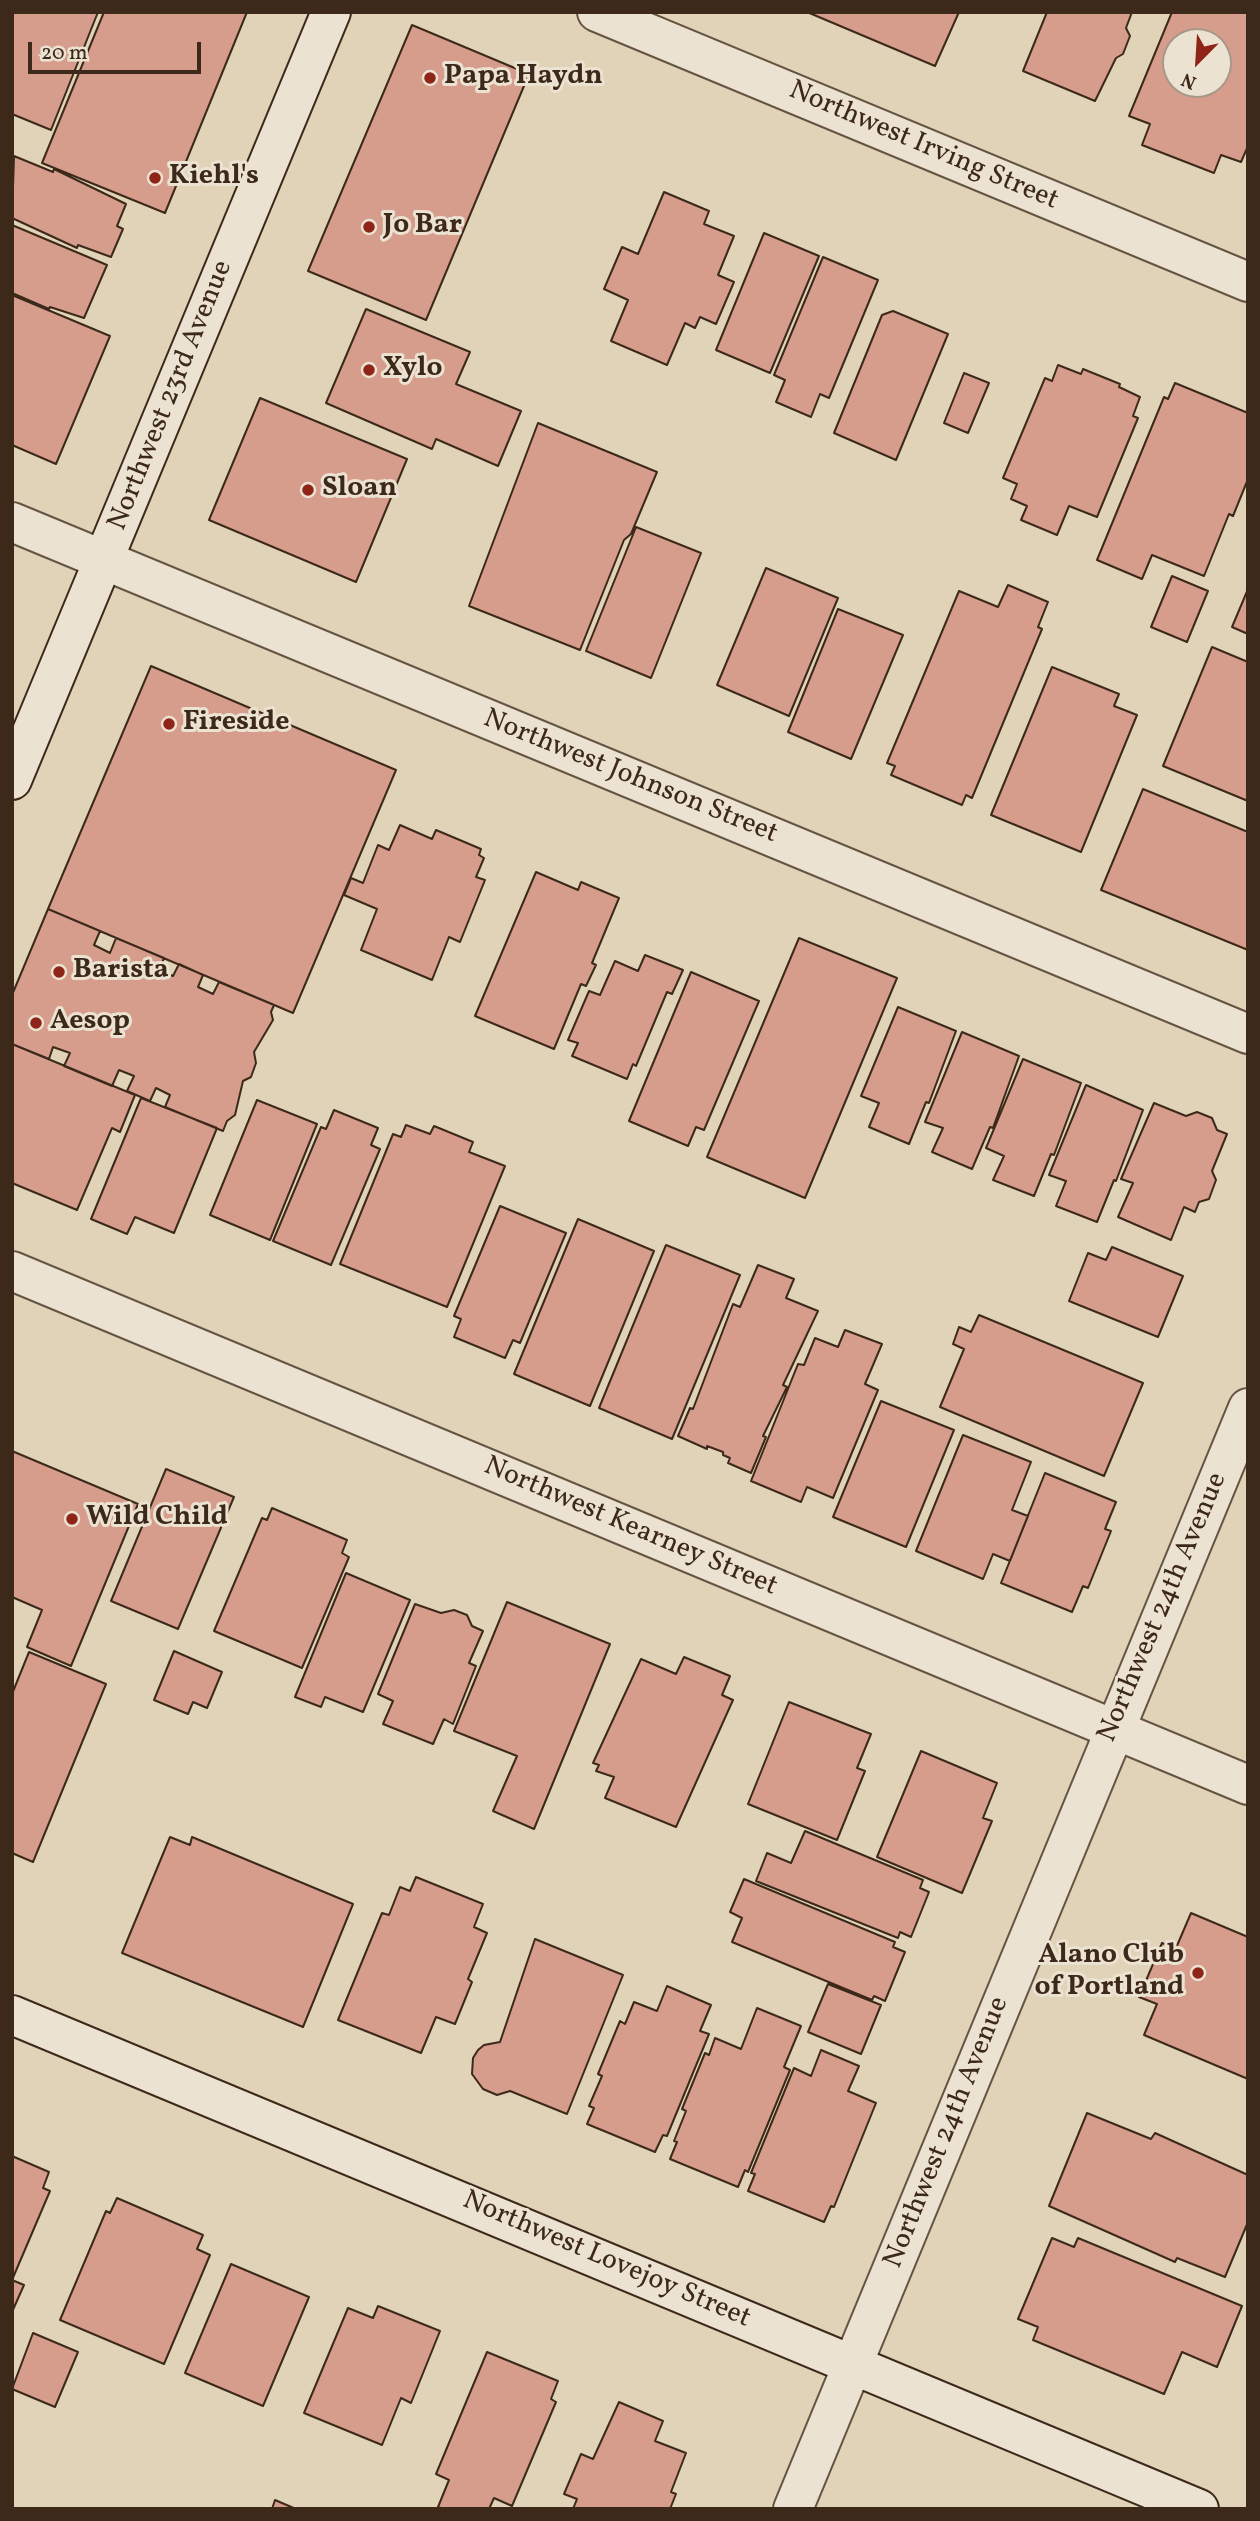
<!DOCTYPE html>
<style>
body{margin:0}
#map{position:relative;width:1260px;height:2521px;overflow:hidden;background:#e1d3b8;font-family:Vollkorn,serif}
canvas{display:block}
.frame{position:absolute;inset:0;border:14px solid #3c291a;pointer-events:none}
.north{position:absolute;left:1162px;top:28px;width:70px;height:70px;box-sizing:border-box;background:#ece2d1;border:2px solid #a69888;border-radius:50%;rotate:204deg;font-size:19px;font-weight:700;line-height:28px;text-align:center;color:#3c291a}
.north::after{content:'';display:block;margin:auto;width:24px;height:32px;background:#8f2418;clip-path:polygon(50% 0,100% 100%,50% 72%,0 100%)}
.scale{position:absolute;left:28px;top:42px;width:173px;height:32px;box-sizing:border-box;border:4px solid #3c291a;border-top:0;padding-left:9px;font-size:21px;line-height:24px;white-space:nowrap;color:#3c291a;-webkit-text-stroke:5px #ece2d1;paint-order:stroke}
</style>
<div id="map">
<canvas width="1260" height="2521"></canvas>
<div class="frame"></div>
<div class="north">N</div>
<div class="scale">20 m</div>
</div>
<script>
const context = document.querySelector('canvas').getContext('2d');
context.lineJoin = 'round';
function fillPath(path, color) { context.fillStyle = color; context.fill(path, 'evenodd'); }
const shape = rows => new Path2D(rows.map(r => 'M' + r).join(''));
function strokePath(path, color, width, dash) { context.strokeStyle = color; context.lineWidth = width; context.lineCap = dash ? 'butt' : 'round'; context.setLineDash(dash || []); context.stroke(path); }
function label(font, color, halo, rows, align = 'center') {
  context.font = font + ' Vollkorn,serif'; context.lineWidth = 6; context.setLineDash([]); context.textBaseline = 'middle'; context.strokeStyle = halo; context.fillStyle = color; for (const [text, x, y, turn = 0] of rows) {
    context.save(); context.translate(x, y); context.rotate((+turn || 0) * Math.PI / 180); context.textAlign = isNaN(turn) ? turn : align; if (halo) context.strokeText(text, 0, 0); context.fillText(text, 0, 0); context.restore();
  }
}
const building = shape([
 [12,12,98,12,51,130,12,114,12,12],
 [104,12,247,12,165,213,42,163,104,12],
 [807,12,959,12,935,66,807,12],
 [1047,12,1132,12,1126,28,1130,36,1123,54,1116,58,1095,101,1023,71,1047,12],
 [1172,12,1248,12,1248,146,1241,162,1221,155,1214,173,1142,145,1150,124,1129,116,1172,12],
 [1176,42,1218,42,1218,84,1176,84,1176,42],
 [412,25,529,74,426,320,308,271,412,25],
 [14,156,53,172,54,169,126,204,117,226,123,229,111,257,78,245,77,248,12,218,14,156],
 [664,192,709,211,704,224,734,236,718,275,734,282,716,324,700,317,695,328,685,323,667,365,611,341,628,300,604,289,622,247,638,254,664,192],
 [12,225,107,265,84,318,50,307,49,309,12,293,12,225],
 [764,233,819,256,770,373,716,350,764,233],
 [823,257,878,280,829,398,820,394,811,417,776,402,785,380,774,375,823,257],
 [12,295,110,336,56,464,12,445,12,295],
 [366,309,470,352,456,384,521,411,498,466,436,439,432,449,326,403,366,309],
 [893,311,948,334,896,460,834,433,882,315,893,311],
 [1058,365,1081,374,1083,369,1120,384,1119,387,1140,397,1133,416,1138,418,1097,517,1069,506,1057,535,1021,520,1027,506,1011,499,1017,484,1003,478,1045,378,1052,381,1058,365],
 [964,373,989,383,968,433,944,423,964,373],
 [1175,383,1248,413,1248,479,1233,516,1229,514,1204,576,1152,555,1142,579,1097,560,1164,397,1168,399,1175,383],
 [260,398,407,459,356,582,209,520,260,398],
 [538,423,657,472,631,534,624,540,580,650,469,606,538,423],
 [636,527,701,553,651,678,586,651,636,527],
 [766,568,838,598,789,716,717,685,766,568],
 [1172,576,1208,591,1187,642,1151,627,1172,576],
 [1008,585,1048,602,1038,627,1042,629,972,798,966,795,962,805,891,775,895,766,887,763,959,591,998,607,1008,585],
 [1248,589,1248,634,1232,627,1248,589],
 [838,609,903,635,851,759,788,732,838,609],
 [1212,647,1248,662,1248,801,1163,766,1212,647],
 [151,666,396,770,293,1013,48,909,151,666],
 [1052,667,1119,694,1114,706,1137,715,1081,852,991,815,1052,667],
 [1143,789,1248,832,1248,950,1101,890,1143,789],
 [400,825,432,839,436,830,481,849,479,855,484,858,476,877,485,880,460,942,449,937,432,980,361,950,377,909,344,895,351,878,363,883,378,845,389,850,400,825],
 [536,872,578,890,581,882,619,898,592,963,596,965,586,986,581,984,554,1049,475,1016,536,872],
 [48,909,100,931,94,945,110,953,116,938,164,958,159,970,173,976,179,964,203,975,198,987,213,994,219,982,274,1005,271,1012,273,1020,254,1052,256,1063,251,1077,243,1081,235,1115,227,1121,223,1131,165,1107,170,1095,156,1088,150,1101,127,1091,134,1076,119,1070,112,1086,64,1066,70,1053,53,1047,49,1059,12,1044,12,995,48,909],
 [799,938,897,978,805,1198,707,1157,799,938],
 [645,955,683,970,672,994,667,992,636,1066,633,1064,627,1079,572,1056,578,1043,568,1040,589,991,600,995,615,961,638,971,645,955],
 [691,972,759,1001,704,1130,696,1127,688,1146,629,1121,691,972],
 [898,1007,956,1031,929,1103,926,1102,909,1144,869,1127,879,1103,861,1096,898,1007],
 [962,1032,1019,1056,993,1128,990,1127,972,1169,932,1152,943,1128,925,1122,962,1032],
 [12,1044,135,1095,120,1132,112,1128,77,1210,12,1183,12,1044],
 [1023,1059,1081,1083,1054,1155,1051,1154,1034,1196,993,1180,1004,1156,986,1148,1023,1059],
 [1086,1085,1143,1110,1116,1181,1114,1180,1097,1222,1056,1206,1066,1181,1049,1175,1086,1085],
 [141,1098,217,1128,174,1233,135,1217,127,1234,91,1219,141,1098],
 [257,1100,317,1124,270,1240,210,1215,257,1100],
 [1154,1103,1186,1116,1197,1112,1212,1118,1217,1130,1227,1134,1212,1171,1216,1180,1209,1199,1199,1202,1195,1212,1184,1207,1171,1240,1118,1217,1133,1183,1121,1179,1154,1103],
 [334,1110,378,1128,371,1145,380,1149,331,1265,273,1241,321,1127,326,1129,334,1110],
 [406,1125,430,1134,434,1126,473,1142,469,1152,505,1166,447,1307,340,1264,393,1134,401,1137,406,1125],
 [500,1206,566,1233,520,1343,513,1340,505,1358,454,1337,461,1319,454,1316,500,1206],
 [578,1219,654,1251,590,1406,514,1374,578,1219],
 [666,1245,740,1275,672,1439,599,1408,666,1245],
 [1112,1247,1183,1276,1158,1337,1069,1301,1088,1253,1106,1260,1112,1247],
 [758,1265,794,1279,786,1298,818,1311,783,1385,787,1387,763,1436,766,1437,751,1473,728,1463,730,1458,723,1455,723,1452,707,1446,707,1449,678,1436,690,1408,693,1409,733,1304,740,1307,758,1265],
 [979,1315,1143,1383,1104,1476,940,1407,964,1349,953,1344,959,1327,971,1332,979,1315],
 [845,1330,882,1344,865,1384,878,1390,833,1498,807,1487,801,1502,751,1481,798,1364,804,1365,815,1338,838,1347,845,1330],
 [881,1401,954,1430,906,1547,833,1517,881,1401],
 [963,1435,1031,1462,1012,1510,1028,1516,1010,1561,993,1554,983,1579,916,1551,963,1435],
 [12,1451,138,1504,71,1666,27,1647,42,1610,12,1597,12,1451],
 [166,1469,234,1497,178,1629,111,1601,166,1469],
 [1045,1473,1116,1502,1105,1529,1111,1531,1088,1588,1083,1586,1072,1612,1001,1583,1045,1473],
 [272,1508,347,1540,342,1553,349,1557,302,1668,214,1631,262,1518,267,1520,272,1508],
 [346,1573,410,1600,363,1712,325,1697,321,1707,295,1697,346,1573],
 [507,1602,610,1644,534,1829,493,1811,517,1756,454,1731,507,1602],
 [415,1604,441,1613,454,1610,467,1615,472,1626,483,1631,469,1663,476,1666,453,1724,444,1719,433,1744,383,1724,393,1701,378,1694,415,1604],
 [174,1651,222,1672,207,1708,193,1702,188,1714,154,1700,174,1651],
 [29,1652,106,1684,33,1862,12,1853,12,1694,29,1652],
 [684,1657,730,1676,722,1695,733,1700,676,1827,605,1798,614,1777,596,1771,599,1765,593,1763,641,1659,676,1674,684,1657],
 [789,1702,871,1734,857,1768,865,1771,837,1840,748,1804,789,1702],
 [921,1751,997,1783,983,1818,992,1821,962,1893,877,1857,921,1751],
 [805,1831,923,1880,920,1888,929,1892,911,1937,900,1932,898,1938,756,1881,767,1853,791,1863,805,1831],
 [170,1837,190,1845,192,1837,353,1904,303,2027,122,1953,170,1837],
 [416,1877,483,1904,474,1927,487,1933,468,1979,472,1982,455,2024,436,2017,421,2053,338,2020,382,1913,389,1915,400,1887,410,1891,416,1877],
 [744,1879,895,1942,893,1947,905,1952,885,2001,874,1996,872,2000,732,1942,742,1918,730,1912,744,1879],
 [1191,1913,1248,1937,1248,2079,1144,2035,1157,2004,1139,1997,1162,1943,1176,1948,1191,1913],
 [535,1939,623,1975,567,2114,510,2091,497,2095,483,2089,472,2074,473,2058,478,2050,484,2045,500,2042,535,1939],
 [828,1984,881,2005,861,2054,808,2032,828,1984],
 [667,1986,711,2005,700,2031,709,2034,667,2136,663,2135,655,2152,587,2124,594,2108,589,2106,602,2076,598,2074,620,2021,625,2024,634,2002,657,2011,667,1986],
 [757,2008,801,2026,784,2067,790,2070,748,2172,745,2170,738,2187,670,2159,677,2142,674,2141,686,2111,682,2109,705,2053,709,2055,715,2038,741,2049,757,2008],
 [821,2050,859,2066,848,2091,876,2103,834,2207,831,2206,824,2222,748,2191,755,2174,751,2173,794,2068,811,2076,821,2050],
 [1087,2113,1151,2139,1155,2133,1248,2175,1248,2222,1225,2277,1177,2258,1175,2262,1049,2206,1087,2113],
 [12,2156,49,2172,43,2188,50,2191,12,2280,24,2285,12,2312,12,2156],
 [117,2198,203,2235,197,2249,210,2255,164,2364,60,2320,106,2211,110,2213,117,2198],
 [1052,2238,1074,2247,1078,2238,1242,2306,1217,2367,1182,2352,1164,2394,1033,2340,1038,2327,1018,2319,1052,2238],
 [231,2264,309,2297,263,2406,185,2373,231,2264],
 [378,2306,440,2331,411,2403,401,2398,382,2445,304,2413,348,2308,373,2318,378,2306],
 [33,2333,78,2352,55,2407,12,2389,33,2333],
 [487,2352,558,2381,551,2399,556,2402,512,2506,494,2498,489,2509,443,2509,438,2507,449,2480,436,2474,487,2352],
 [619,2402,663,2421,655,2441,686,2453,671,2492,676,2494,670,2509,573,2509,577,2499,564,2494,581,2454,593,2459,619,2402],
 [275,2500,296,2509,272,2509,275,2500]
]);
const street = shape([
 [597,12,1248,282],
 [12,522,1248,1034],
 [12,1271,1248,1785],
 [793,2509,1248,1408]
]);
const secondary = shape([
 [12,780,331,12],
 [12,2015,1199,2509]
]);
const markers = [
 [430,78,7,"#8f2418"],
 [155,178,7,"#8f2418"],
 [369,227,7,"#8f2418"],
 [369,370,7,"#8f2418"],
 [308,490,7,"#8f2418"],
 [169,724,7,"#8f2418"],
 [59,972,7,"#8f2418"],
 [36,1023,7,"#8f2418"],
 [72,1519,7,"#8f2418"],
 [1198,1973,7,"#8f2418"]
];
const poiNames = [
 ["Papa Haydn",444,78],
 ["Kiehl's",169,178],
 ["Jo Bar",383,227],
 ["Xylo",383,370],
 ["Sloan",322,490],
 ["Fireside",183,724],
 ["Barista",73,972],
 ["Aesop",50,1023],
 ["Wild Child",86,1519],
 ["Alano Club",1184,1957,"right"],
 ["of Portland",1184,1989,"right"]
];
const streetNames = [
 ["Northwest Irving Street",923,147,23],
 ["Northwest 23rd Avenue",172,396,-68],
 ["Northwest Johnson Street",630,778,22],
 ["Northwest Kearney Street",630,1528,23],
 ["Northwest 24th Avenue",1164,1608,-67],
 ["Northwest 24th Avenue",948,2133,-68],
 ["Northwest Lovejoy Street",606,2261,23]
];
fillPath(building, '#d69c8c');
strokePath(building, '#3c291a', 2);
strokePath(street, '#655442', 42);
strokePath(secondary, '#3c291a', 42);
strokePath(street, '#ece2d1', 38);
strokePath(secondary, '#ece2d1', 38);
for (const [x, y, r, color] of markers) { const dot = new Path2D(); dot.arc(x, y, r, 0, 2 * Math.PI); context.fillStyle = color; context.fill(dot); strokePath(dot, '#ece2d1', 2.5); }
label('bold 28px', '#3c291a', '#ece2d1', poiNames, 'left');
label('28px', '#3c291a', '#ece2d1', streetNames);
</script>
